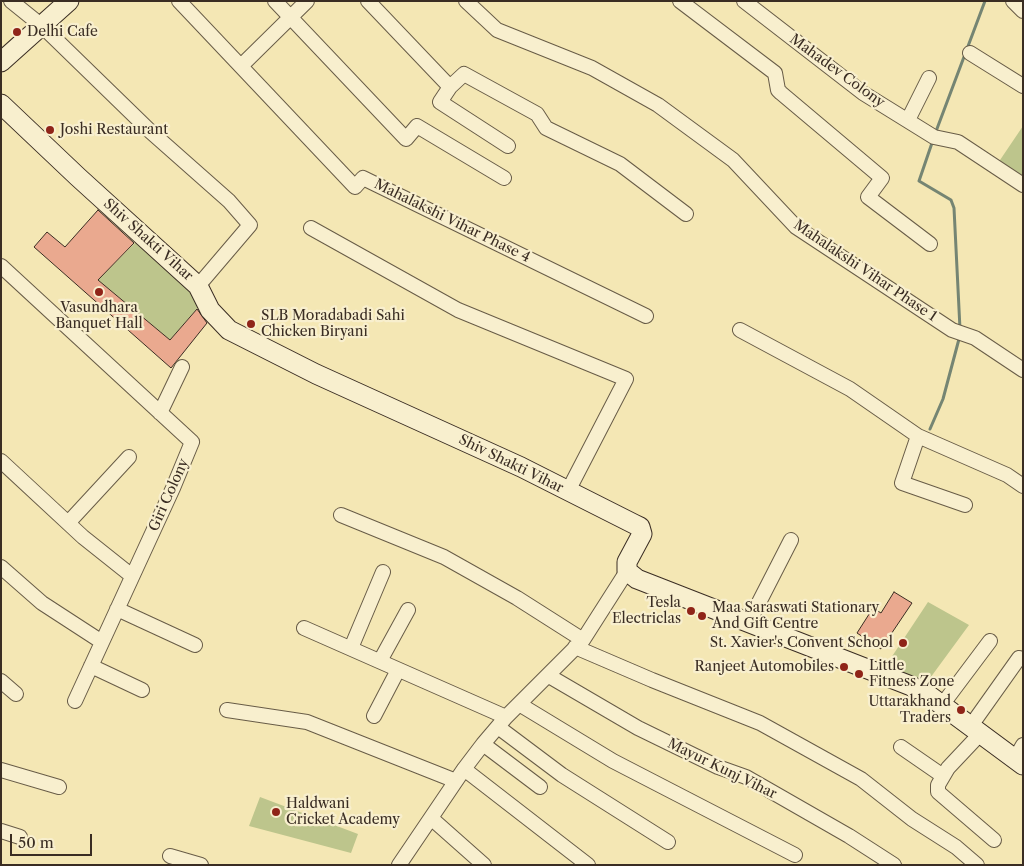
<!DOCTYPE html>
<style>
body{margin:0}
#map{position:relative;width:1024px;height:866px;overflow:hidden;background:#f4e7b4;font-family:"Libre Caslon Text",serif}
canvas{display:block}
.frame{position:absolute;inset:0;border:2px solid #3a2d23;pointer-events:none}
.scale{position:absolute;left:10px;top:834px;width:82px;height:22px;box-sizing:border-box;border:2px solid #3a2d23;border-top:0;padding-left:6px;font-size:15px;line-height:18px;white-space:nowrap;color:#3a2d23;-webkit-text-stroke:4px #f8efce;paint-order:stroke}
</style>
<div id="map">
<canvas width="1024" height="866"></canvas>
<div class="frame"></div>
<div class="scale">50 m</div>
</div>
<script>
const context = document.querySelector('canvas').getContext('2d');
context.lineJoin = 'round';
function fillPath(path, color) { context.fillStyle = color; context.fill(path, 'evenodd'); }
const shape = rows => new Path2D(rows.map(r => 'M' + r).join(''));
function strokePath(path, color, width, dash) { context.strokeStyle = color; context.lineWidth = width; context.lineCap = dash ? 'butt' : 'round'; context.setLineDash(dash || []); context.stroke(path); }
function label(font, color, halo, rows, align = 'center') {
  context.font = font + ' "Libre Caslon Text",serif'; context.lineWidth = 4.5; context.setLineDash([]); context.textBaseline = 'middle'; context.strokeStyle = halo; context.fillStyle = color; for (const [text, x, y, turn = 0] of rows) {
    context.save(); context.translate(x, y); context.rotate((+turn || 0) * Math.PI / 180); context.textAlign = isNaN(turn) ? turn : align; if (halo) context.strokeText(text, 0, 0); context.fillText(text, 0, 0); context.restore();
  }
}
const green = shape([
 [1023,126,1023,180,998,163],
 [137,241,193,293,200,305,170,340,98,280],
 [928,602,969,625,925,685,885,667],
 [260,797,358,834,351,853,249,826]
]);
const stream = shape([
 [935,134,985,1],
 [933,140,919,181,951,200,954,208,960,329],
 [930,429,943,399,959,339]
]);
const building = shape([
 [98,210,134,243,98,280,170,340,197,309,207,323,171,368,34,247,47,232,65,247,98,210],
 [894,592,912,603,881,649,857,633,873,608,881,613,894,592]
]);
const street = shape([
 [11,1,42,26,151,132,229,201,250,225,198,286],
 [179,1,355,187,363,178,646,316],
 [275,1,406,139,417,126,504,178],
 [368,1,450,87],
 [466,1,497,30,592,68,658,105,733,160,796,227,952,330,975,338,1023,370],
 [680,1,775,73,778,90,781,93,882,178,868,197,930,244],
 [744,1,863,93,934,137,958,142,1023,185],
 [1013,1,1023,11],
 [970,53,1023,86],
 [241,66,307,1],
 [908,120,929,78],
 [508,146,440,102,450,87,464,74,537,114,546,128,620,164,686,214],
 [311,228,458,310,626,379,568,491],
 [1,266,192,442,173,488,75,701],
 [740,330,850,389,918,436,1007,475,1023,486],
 [160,413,182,367],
 [918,436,902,483,965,505],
 [1,461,83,537,132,576],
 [341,515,444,557,517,598,583,640],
 [68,523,129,457],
 [1,567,42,603,102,642],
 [117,609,195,645],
 [749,622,791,540],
 [304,628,506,717],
 [575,647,652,680,760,723,861,779,912,819,956,847,977,865],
 [351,648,383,572],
 [380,661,408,610],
 [91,666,142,690],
 [549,676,638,728,718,767,746,777,849,836,894,865],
 [1,681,16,694],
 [519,704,613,761,795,855],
 [942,705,990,641],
 [227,710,307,722,456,781],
 [374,716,398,670],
 [498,727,562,775,668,842],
 [970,727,1019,658],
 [980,734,948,768,938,785,938,792,994,840],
 [483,744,540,787],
 [901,747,943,776],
 [1015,759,1023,745],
 [464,769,588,865],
 [1,770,59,787],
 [431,818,484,865],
 [1,831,20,837],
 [170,856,201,865],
 [399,865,464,769,483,744,506,717,583,640,627,571]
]);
const secondary = shape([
 [1,62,69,1],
 [1,104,78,177,198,286,210,310,229,330,316,374,521,467,634,524,640,527,642,534,627,562,627,571,637,579,911,686,927,694,1023,765]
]);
const markers = [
 [17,32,5,"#8f2418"],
 [50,130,5,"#8f2418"],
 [99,292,5,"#8f2418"],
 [251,324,5,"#8f2418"],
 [691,611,5,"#8f2418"],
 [702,616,5,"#8f2418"],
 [903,643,5,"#8f2418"],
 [844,667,5,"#8f2418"],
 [859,674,5,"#8f2418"],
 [961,710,5,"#8f2418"],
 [276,812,5,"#8f2418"]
];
const poiNames = [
 ["Delhi Cafe",27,32],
 ["Joshi Restaurant",60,130],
 ["Vasundhara",99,308,"center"],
 ["Banquet Hall",99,324,"center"],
 ["SLB Moradabadi Sahi",261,316],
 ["Chicken Biryani",261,332],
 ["Tesla",681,603,"right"],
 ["Electriclas",681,619,"right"],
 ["Maa Saraswati Stationary",712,608],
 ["And Gift Centre",712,624],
 ["St. Xavier's Convent School",893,643,"right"],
 ["Little",869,666],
 ["Fitness Zone",869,682],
 ["Ranjeet Automobiles",834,667,"right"],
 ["Uttarakhand",951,702,"right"],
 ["Traders",951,718,"right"],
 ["Haldwani",286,804],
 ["Cricket Academy",286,820]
];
const streetNames = [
 ["Mahadev Colony",837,71,36],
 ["Mahalakshi Vihar Phase 4",452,221,26],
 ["Shiv Shakti Vihar",148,240,42],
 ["Mahalakshi Vihar Phase 1",865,271,34],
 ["Shiv Shakti Vihar",511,464,26],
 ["Giri Colony",169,495,-66],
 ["Mayur Kunj Vihar",722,769,26]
];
fillPath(green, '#bdc58c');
strokePath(stream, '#758573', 3);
fillPath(building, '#eaa98f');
strokePath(building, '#3a2d23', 1);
strokePath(street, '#685c47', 16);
strokePath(secondary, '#3a2d23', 21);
strokePath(street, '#f8efce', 14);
strokePath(secondary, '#f8efce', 19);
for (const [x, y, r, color] of markers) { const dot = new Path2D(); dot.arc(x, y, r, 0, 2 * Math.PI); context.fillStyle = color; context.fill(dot); strokePath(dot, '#f8efce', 2); }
label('14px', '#3a2d23', '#f8efce', poiNames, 'left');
label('14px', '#3a2d23', '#f8efce', streetNames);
</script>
